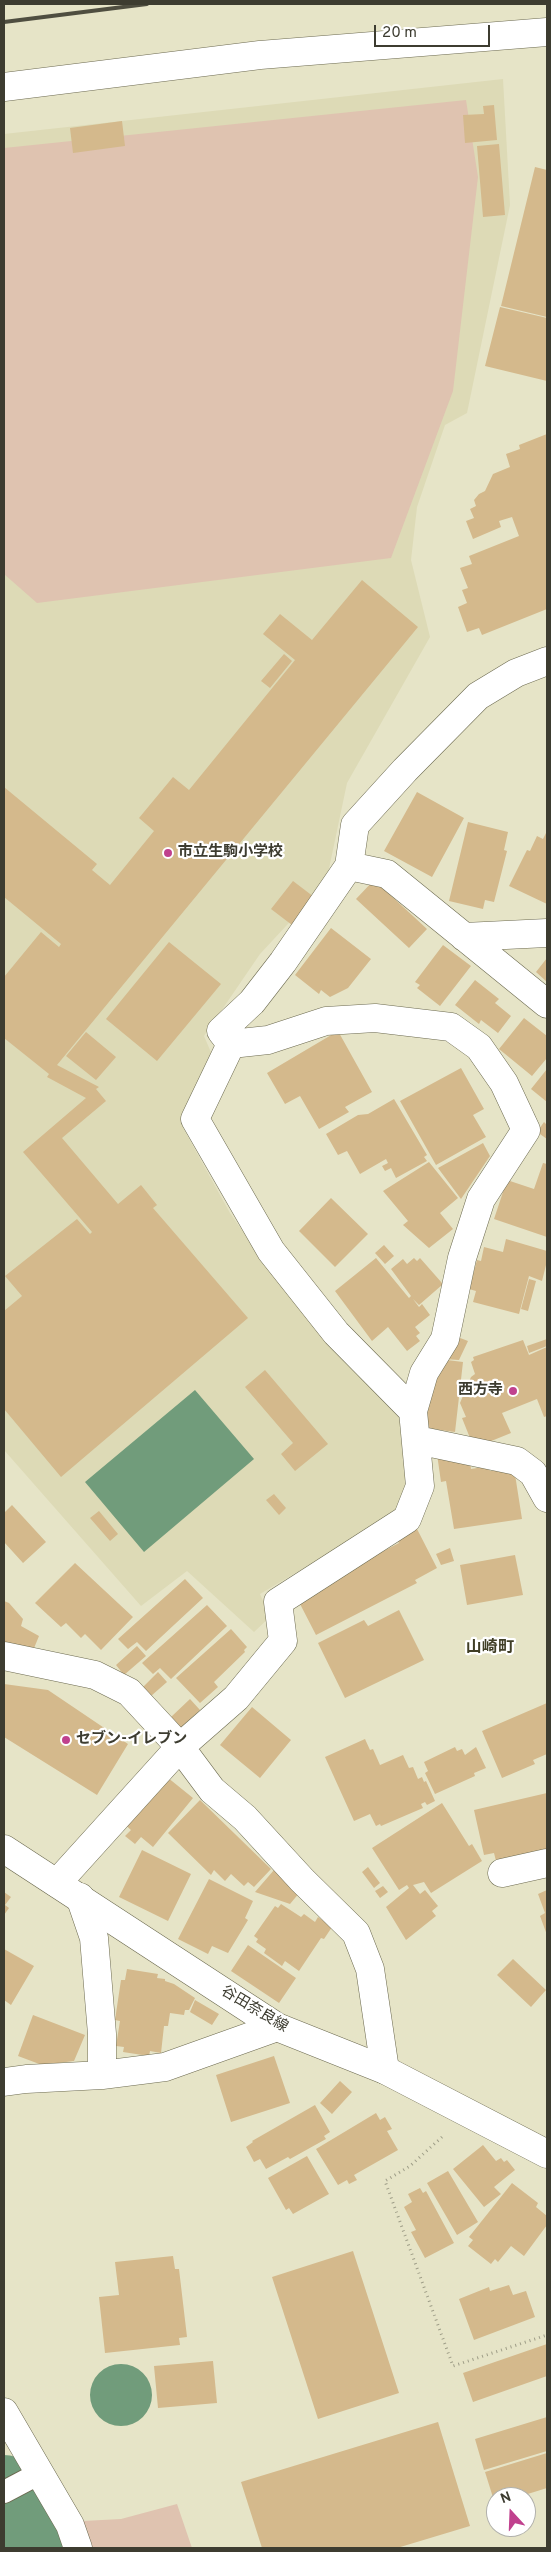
<!DOCTYPE html>
<meta charset="utf-8">
<style>
body{margin:0}
#map{position:relative;width:551px;height:2552px;overflow:hidden;background:#e6e4c7;font-family:Overpass,sans-serif}
canvas{display:block}
.frame{position:absolute;inset:0;border:5px solid #3d3c30;pointer-events:none}
.north{position:absolute;left:486px;top:2487px;width:50px;height:50px;box-sizing:border-box;background:#fff;border:1px solid #b1b1ac;border-radius:50%;rotate:340deg;font-size:14px;font-weight:700;line-height:20px;text-align:center;color:#3d3c30}
.north::after{content:'';display:block;margin:auto;width:18px;height:22px;background:#c0418e;clip-path:polygon(50% 0,100% 100%,50% 72%,0 100%)}
.scale{position:absolute;left:374px;top:25px;width:116px;height:22px;box-sizing:border-box;border:2px solid #3d3c30;border-top:0;padding-left:6px;font-size:15px;line-height:18px;white-space:nowrap;color:#3d3c30;-webkit-text-stroke:4px #fff;paint-order:stroke}
</style>
<div id="map">
<canvas width="551" height="2552"></canvas>
<div class="frame"></div>
<div class="north">N</div>
<div class="scale">20 m</div>
</div>
<script>
const context = document.querySelector('canvas').getContext('2d');
context.lineJoin = 'round';
function fillPath(path, color) { context.fillStyle = color; context.fill(path, 'evenodd'); }
const shape = rows => new Path2D(rows.map(r => 'M' + r).join(''));
function strokePath(path, color, width, dash) { context.strokeStyle = color; context.lineWidth = width; context.lineCap = dash ? 'butt' : 'round'; context.setLineDash(dash || []); context.stroke(path); }
function label(font, color, halo, rows, align = 'center') {
  context.font = font + ' Overpass,"Noto Sans JP",sans-serif'; context.lineWidth = 4.5; context.setLineDash([]); context.textBaseline = 'middle'; context.strokeStyle = halo; context.fillStyle = color; for (const [text, x, y, turn = 0] of rows) {
    context.save(); context.translate(x, y); context.rotate((+turn || 0) * Math.PI / 180); context.textAlign = isNaN(turn) ? turn : align; if (halo) context.strokeText(text, 0, 0); context.fillText(text, 0, 0); context.restore();
  }
}
const built = shape([
 [503,79,510,205,467,413,445,425,417,507,411,560,430,637,347,783,326,883,260,954,204,1036,213,1057,183,1128,230,1213,266,1265,408,1427,408,1479,400,1511,260,1594,270,1617,254,1632,187,1571,141,1606,4,1450,4,134]
]);
const green = shape([
 [466,100,478,177,453,391,391,558,37,603,4,574,4,148],
 [177,2504,192,2548,92,2548,83,2521,121,2519]
]);
const water = shape([
 [195,1390,254,1459,144,1552,85,1482],
 '90 2395a31 31 0 1 1 62 0a31 31 0 1 1-62 0Z'
]);
const river = shape([
 [4,2490,31,2548]
]);
const building = shape([
 [494,105,497,140,465,143,463,115,484,114,483,106],
 [122,121,125,146,73,153,70,128],
 [499,144,505,215,483,217,477,146],
 [535,167,547,170,547,317,501,306],
 [500,307,547,318,547,381,485,366],
 [547,434,547,609,482,635,479,628,467,632,458,607,467,603,462,590,468,588,460,568,472,564,469,556,519,536,512,517,499,521,501,527,473,539,466,521,474,518,470,509,476,506,474,500,479,494,485,491,493,474,510,467,506,454,520,449,519,445],
 [362,580,418,627,57,1065,99,1087,96,1089,106,1101,62,1138,118,1204,141,1185,157,1205,153,1208,248,1318,61,1477,4,1409,4,1311,22,1296,5,1276,77,1219,90,1234,92,1232,23,1152,86,1098,47,1077,49,1074,4,1038,4,977,41,932,59,947,61,944,4,897,4,787,97,864,92,870,110,885,154,831,139,818,173,777,189,790,295,660,263,634,280,614,312,640],
 [284,654,292,661,270,688,261,681],
 [417,792,464,818,432,877,384,851],
 [468,822,508,832,504,850,507,851,494,902,485,900,483,909,449,901],
 [547,831,547,904,509,886,527,850,530,851,537,836,543,839],
 [374,880,427,929,409,948,356,899],
 [293,881,314,897,292,925,271,909],
 [331,928,371,959,348,988,330,997,321,990,319,994,295,975],
 [169,942,221,984,157,1061,106,1019],
 [443,945,471,966,440,1006,417,988,420,985,415,982],
 [547,958,547,982,536,972],
 [475,980,499,999,495,1003,511,1016,498,1033,481,1020,479,1024,455,1005],
 [524,1018,547,1036,547,1058,532,1076,499,1049],
 [338,1031,372,1092,345,1107,349,1112,319,1129,300,1096,285,1104,267,1073],
 [86,1032,116,1057,96,1080,66,1056],
 [461,1068,484,1109,473,1115,486,1137,436,1165,400,1101],
 [547,1069,547,1102,531,1089],
 [394,1099,427,1155,424,1157,427,1161,396,1178,391,1168,385,1171,382,1166,388,1163,386,1159,360,1174,347,1151,338,1155,326,1134,358,1115,368,1114],
 [544,1122,547,1125,547,1139,537,1132],
 [483,1143,490,1156,461,1199,438,1168],
 [429,1162,458,1198,440,1213,453,1229,429,1248,403,1225,408,1221,383,1191],
 [543,1163,547,1164,547,1237,494,1219,507,1180,534,1189],
 [331,1198,368,1234,335,1267,299,1231],
 [506,1239,547,1251,547,1261,542,1281,529,1276,519,1314,473,1302,476,1291,469,1289,477,1260,481,1261,484,1247,503,1252],
 [384,1245,394,1256,385,1264,375,1253],
 [376,1258,409,1298,411,1296,391,1269,403,1259,407,1264,414,1258,417,1261,420,1258,442,1283,442,1285,419,1305,413,1299,419,1307,422,1304,430,1315,415,1327,420,1333,416,1336,420,1341,407,1351,388,1327,372,1341,335,1291],
 [529,1279,536,1281,528,1311,521,1309],
 [455,1336,468,1341,459,1360,444,1359],
 [547,1339,547,1346,529,1353,527,1346],
 [523,1340,529,1355,547,1347,547,1416,544,1417,537,1399,502,1413,511,1433,474,1448,462,1418,466,1417,460,1403,471,1377,475,1374,471,1362,474,1360,473,1357],
 [439,1359,463,1362,455,1432,425,1428,430,1379,437,1379],
 [265,1370,328,1444,295,1471,281,1454,293,1443,245,1387],
 [437,1454,470,1461,471,1469,489,1466,490,1471,514,1468,522,1519,454,1529,446,1481,441,1482],
 [274,1494,286,1508,279,1515,266,1500],
 [12,1505,46,1542,23,1563,4,1542,4,1513],
 [99,1511,118,1534,110,1541,90,1518],
 [416,1527,437,1568,415,1580,417,1583,316,1635,299,1602,329,1586,326,1581,399,1543,394,1535],
 [450,1548,454,1561,441,1565,436,1554],
 [515,1555,523,1595,467,1605,460,1565],
 [75,1563,133,1617,101,1650,85,1634,81,1638,66,1623,61,1627,35,1603],
 [185,1579,203,1598,146,1651,137,1642,128,1649,118,1639],
 [4,1601,9,1603,23,1619,21,1626,39,1636,32,1653,4,1643],
 [207,1605,227,1626,171,1679,160,1668,153,1674,142,1663],
 [399,1610,424,1660,345,1698,318,1643,364,1620,368,1626],
 [231,1629,247,1647,244,1650,245,1652,214,1682,218,1687,200,1703,176,1678],
 [137,1646,146,1656,124,1675,116,1665],
 [158,1672,167,1682,151,1696,143,1687],
 [4,1684,48,1690,128,1744,97,1795,4,1737],
 [190,1699,200,1710,180,1729,171,1717],
 [547,1703,547,1754,533,1760,535,1764,502,1778,482,1731],
 [252,1707,291,1740,260,1778,220,1745],
 [365,1739,370,1750,373,1749,380,1765,403,1755,409,1768,413,1767,418,1779,422,1777,424,1782,426,1781,435,1801,427,1805,425,1802,421,1804,423,1808,381,1826,380,1824,376,1826,370,1814,354,1821,325,1757],
 [455,1747,457,1751,462,1749,465,1755,476,1747,486,1768,474,1773,475,1776,435,1794,425,1773,428,1771,424,1762],
 [162,1773,193,1798,153,1847,141,1837,135,1844,125,1836,131,1830,122,1822],
 [547,1793,547,1853,497,1865,494,1853,484,1855,474,1810],
 [200,1800,271,1869,254,1887,248,1882,244,1886,231,1874,225,1881,214,1870,211,1875,168,1833],
 [442,1803,469,1846,472,1844,482,1861,431,1893,424,1882,413,1885,420,1894,425,1890,438,1906,432,1911,436,1916,406,1940,386,1907,409,1888,407,1885,399,1890,372,1848],
 [142,1850,191,1874,168,1921,119,1897],
 [368,1867,380,1883,374,1888,362,1872],
 [274,1870,300,1892,290,1904,255,1892],
 [209,1879,253,1901,245,1918,248,1920,228,1953,212,1946,208,1954,178,1939],
 [383,1886,388,1892,380,1898,375,1891],
 [547,1890,547,1935,540,1916,545,1913,538,1894],
 [4,1892,11,1897,5,1905,9,1908,4,1915],
 [281,1904,301,1917,304,1914,315,1922,318,1917,332,1927,324,1939,321,1938,299,1971,285,1961,282,1966,264,1953,266,1949,256,1942,258,1939,254,1936,275,1906,278,1908],
 [248,1945,296,1978,279,2003,231,1971],
 [4,1949,34,1966,11,2005,4,2000],
 [513,1959,546,1990,531,2007,497,1975],
 [127,1969,158,1974,157,1978,165,1979,165,1981,174,1984,195,1998,189,2010,185,2010,184,2015,170,2013,168,2026,164,2026,161,2053,150,2051,149,2056,123,2052,124,2047,116,2046,120,2021,115,2020,121,1980,125,1980],
 [195,2000,219,2014,212,2025,190,2012],
 [33,2015,85,2035,74,2061,42,2065,18,2056],
 [274,2056,290,2103,231,2122,216,2075],
 [340,2081,352,2092,332,2114,320,2103],
 [315,2105,330,2132,324,2136,326,2139,290,2159,288,2157,266,2169,260,2159,254,2162,246,2147,253,2142,252,2141],
 [376,2113,380,2120,385,2117,392,2129,387,2131,398,2150,354,2175,357,2180,349,2184,347,2180,338,2185,316,2149],
 [483,2145,496,2161,501,2158,504,2162,507,2160,515,2170,494,2187,501,2194,484,2207,453,2169],
 [307,2156,329,2194,293,2214,289,2208,286,2210,268,2178],
 [448,2171,478,2222,457,2235,427,2183],
 [512,2183,538,2203,536,2207,547,2216,547,2225,524,2256,511,2246,498,2262,495,2259,491,2264,468,2246,473,2240,469,2237],
 [420,2188,423,2193,426,2191,454,2243,425,2258,411,2232,416,2230,404,2207,412,2202,408,2194],
 [353,2251,399,2393,318,2419,272,2277],
 [173,2256,175,2269,179,2269,187,2337,179,2338,180,2345,105,2353,99,2297,119,2295,115,2262],
 [509,2285,513,2295,526,2291,535,2317,474,2340,459,2299,489,2287,490,2291],
 [547,2344,547,2376,473,2402,463,2373],
 [213,2361,217,2403,158,2408,154,2366],
 [547,2417,547,2451,484,2470,475,2439],
 [438,2422,470,2526,397,2548,262,2548,241,2482],
 [547,2453,547,2488,518,2497,496,2497,496,2507,485,2472]
]);
const path = shape([
 [442,2137,410,2166,385,2181,453,2366,547,2335]
]);
const service = shape([
 [4,2492,40,2473]
]);
const minor = shape([
 [349,866,387,874,547,1004],
 [464,937,547,933],
 [413,1411,336,1333,271,1251,195,1119,231,1044,221,1031,252,1002,283,962,349,866,355,825,405,770,478,696,516,673,547,661],
 [417,1440,517,1461,533,1473,547,1498],
 [4,1656,95,1675,129,1692,180,1747,212,1790,245,1818,302,1880,356,1933,370,1969,385,2070],
 [502,1873,547,1863],
 [57,1883,180,1747,236,1698,283,1641,278,1602,407,1519,420,1486,413,1411,424,1373,445,1339,462,1258,481,1199,526,1130,504,1083,479,1047,451,1027,375,1018,326,1021,268,1040,231,1044],
 [80,1897,94,1938,102,2034,102,2075],
 [4,2082,26,2079,102,2075,165,2067,277,2027],
 [4,2412,70,2525,78,2548]
]);
const tertiary = shape([
 [4,87,260,55,547,32]
]);
const secondary = shape([
 [4,1849,277,2027,385,2070,547,2154]
]);
const rail = shape([
 [4,22,147,4]
]);
const markers = [
 [168,853,5,"#c0418e"],
 [513,1391,5,"#c0418e"],
 [66,1740,5,"#c0418e"]
];
const poiNames = [
 ["市立生駒小学校",178,853],
 ["西方寺",503,1391,"right"],
 ["セブン-イレブン",76,1740]
];
const streetNames = [
 ["谷田奈良線",254,2010,31]
];
const neighbourhoodNames = [
 ["山崎町",490,1649]
];
fillPath(built, '#dddab6');
fillPath(green, '#dfc3b0');
fillPath(water, '#719c7b');
strokePath(river, '#719c7b', 70);
fillPath(building, '#d4b98c');
strokePath(service, '#6c6a50', 24);
strokePath(minor, '#6c6a50', 29);
strokePath(tertiary, '#6c6a50', 29);
strokePath(secondary, '#6c6a50', 29);
strokePath(path, '#9f9e88', 3, [1, 4]);
strokePath(service, '#fff', 22);
strokePath(minor, '#fff', 28);
strokePath(tertiary, '#fff', 28);
strokePath(secondary, '#fff', 28);
strokePath(rail, '#4f4e40', 4);
for (const [x, y, r, color] of markers) { const dot = new Path2D(); dot.arc(x, y, r, 0, 2 * Math.PI); context.fillStyle = color; context.fill(dot); strokePath(dot, '#fff', 2); }
label('bold 15px', '#3d3c30', '#fff', poiNames, 'left');
label('15px', '#3d3c30', '#fff', streetNames);
label('bold 16px', '#403e26', '#fff', neighbourhoodNames);
</script>
